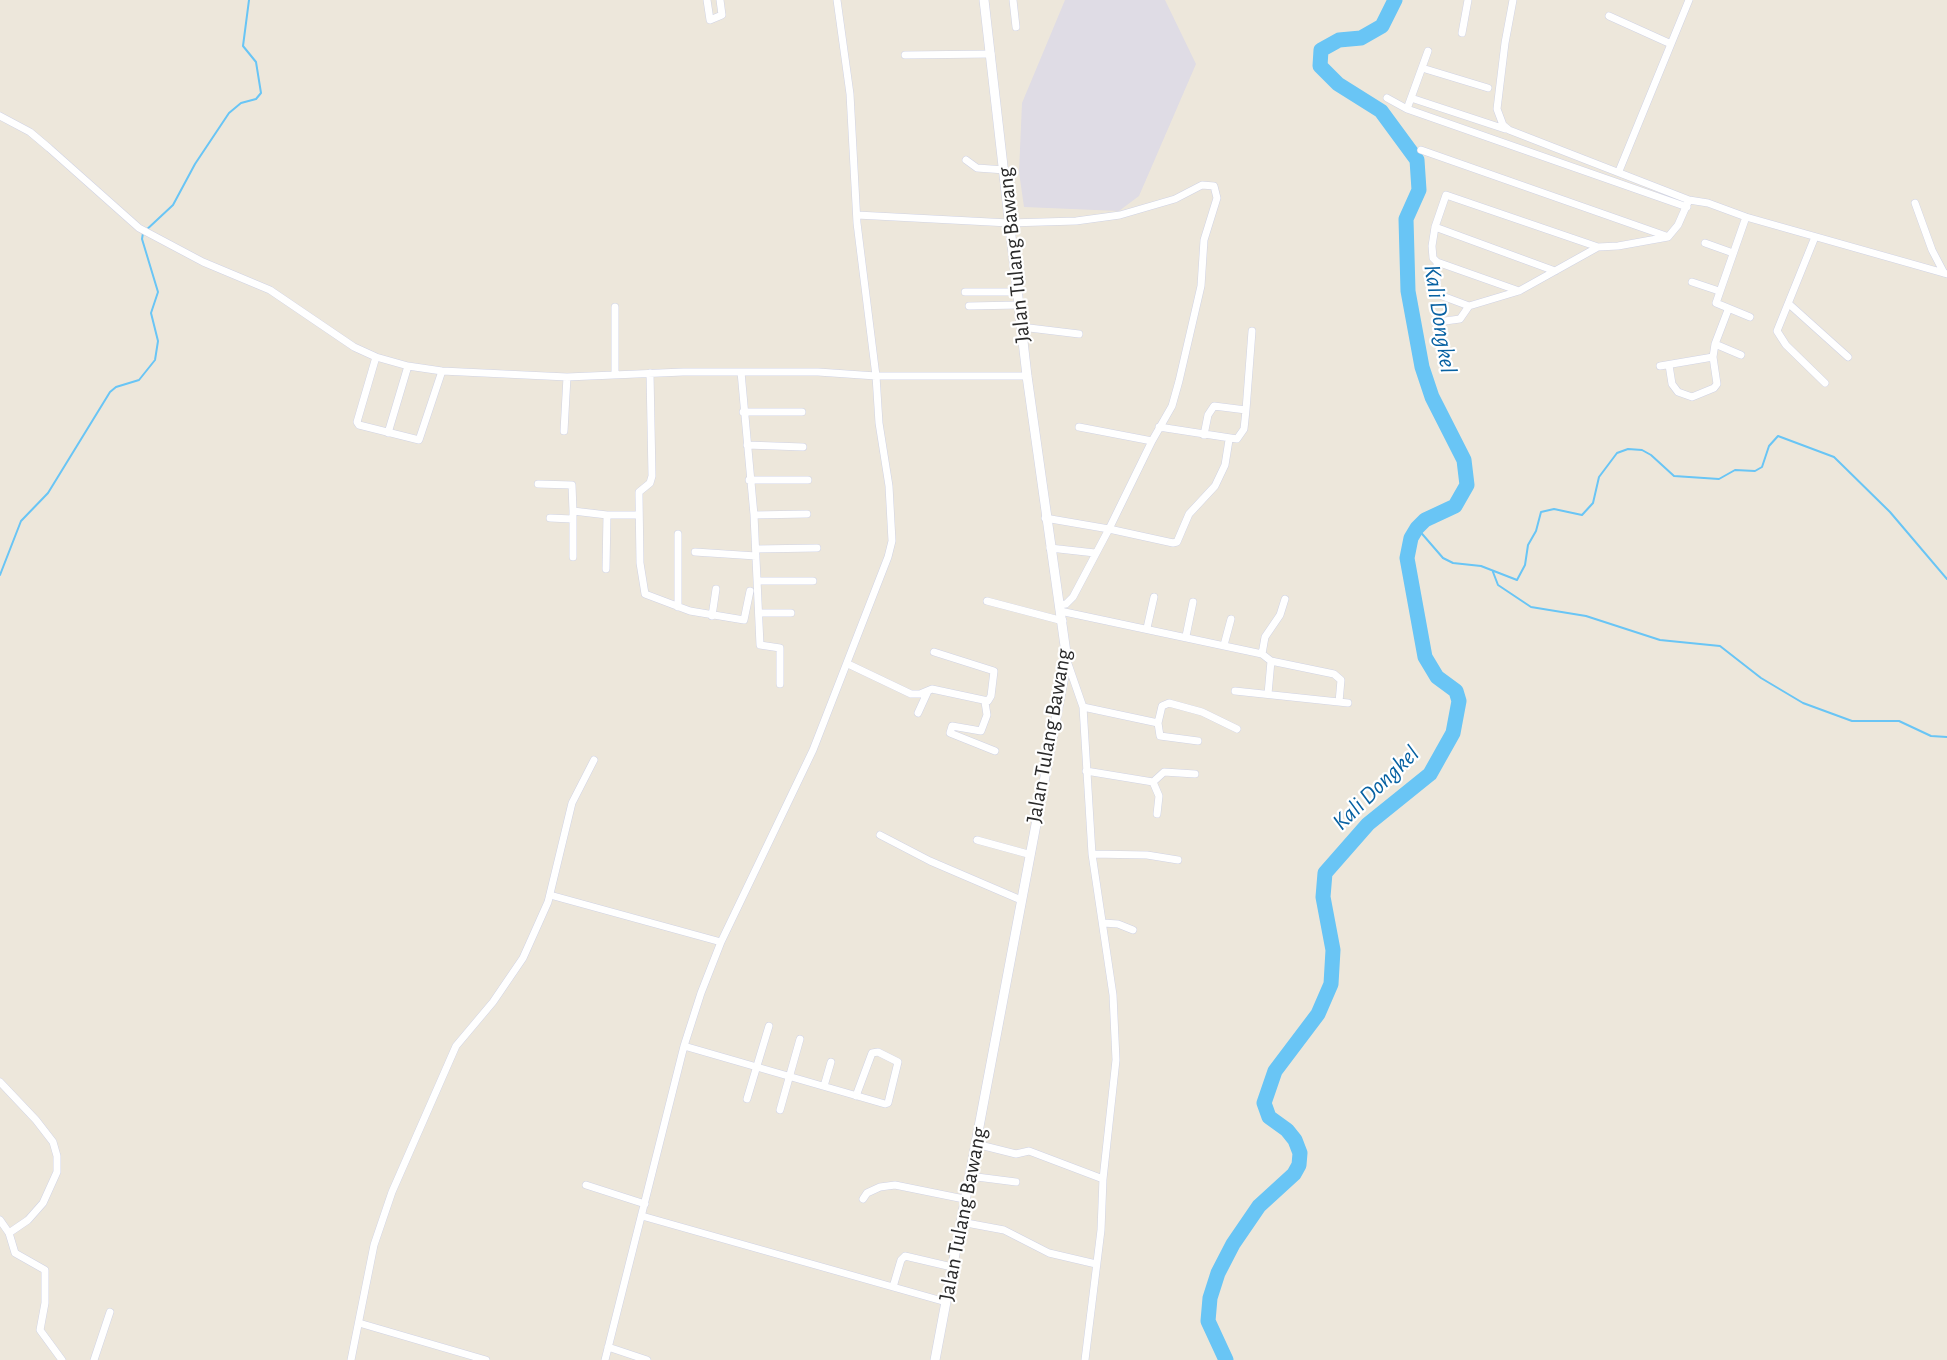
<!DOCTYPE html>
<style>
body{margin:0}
canvas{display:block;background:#ede7db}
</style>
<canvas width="1947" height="1360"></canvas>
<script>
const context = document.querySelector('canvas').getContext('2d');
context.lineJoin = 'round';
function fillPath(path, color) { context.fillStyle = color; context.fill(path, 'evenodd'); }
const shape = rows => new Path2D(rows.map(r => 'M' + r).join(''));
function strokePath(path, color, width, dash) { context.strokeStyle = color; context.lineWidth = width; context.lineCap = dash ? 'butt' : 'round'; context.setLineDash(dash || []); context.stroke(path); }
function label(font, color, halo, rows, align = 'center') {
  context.font = font + ' "Alegreya Sans",sans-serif'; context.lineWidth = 4.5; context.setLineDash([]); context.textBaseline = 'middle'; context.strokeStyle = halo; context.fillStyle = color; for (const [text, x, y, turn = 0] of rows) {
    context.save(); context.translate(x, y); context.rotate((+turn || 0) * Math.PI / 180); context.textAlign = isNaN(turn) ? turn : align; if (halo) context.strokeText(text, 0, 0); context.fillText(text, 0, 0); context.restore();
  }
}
const industrial = shape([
 [1065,0,1165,0,1196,64,1139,196,1119,211,1024,207,1019,172,1022,103]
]);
const stream = shape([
 [1417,528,1443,558,1453,563,1481,566,1517,580,1525,565,1528,545,1536,531,1541,512,1554,509,1582,515,1593,503,1599,477,1617,453,1628,449,1642,450,1651,455,1674,476,1719,479,1735,470,1755,471,1762,467,1769,446,1778,436,1834,457,1890,512,1947,579],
 [1493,572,1498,585,1531,607,1586,616,1660,640,1720,646,1761,678,1803,703,1852,721,1899,721,1931,736,1947,737],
 [0,575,21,521,48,493,110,392,116,387,139,380,155,360,158,341,151,313,158,292,142,239,143,233,173,205,195,164,229,113,241,103,256,99,261,93,256,62,243,46,249,0]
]);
const river = shape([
 [1226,1360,1208,1321,1210,1298,1218,1273,1233,1244,1259,1206,1294,1174,1299,1165,1300,1153,1295,1140,1287,1130,1269,1117,1264,1103,1275,1071,1318,1014,1331,984,1333,950,1323,897,1325,873,1368,824,1430,774,1453,733,1459,701,1456,691,1437,677,1425,657,1407,558,1411,538,1417,528,1425,520,1455,506,1467,485,1464,460,1432,397,1422,367,1408,291,1406,219,1419,190,1417,160,1381,111,1338,84,1320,66,1321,50,1339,40,1361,38,1382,26,1395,0]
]);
const minor = shape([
 [707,0,710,20,722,15,720,0],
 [1013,0,1016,27],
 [1513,0,1505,43,1497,109,1503,125,1509,130,1689,200,1708,203,1746,217,1947,274],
 [1609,16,1671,44,1689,0],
 [1462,33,1468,0],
 [1428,51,1407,109,1687,207],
 [905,55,991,54],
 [1422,68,1488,88],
 [1387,98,1407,109],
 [1411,98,1505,129],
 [0,116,30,132,49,148,139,228,203,262,270,290,354,347,376,357],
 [1421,150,1666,236],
 [966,160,977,168,1005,170],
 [1619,171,1671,44],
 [1915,203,1932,250,1944,273],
 [857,215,1009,223,1076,221,1120,215,1175,199,1202,185,1214,186,1217,198,1204,240,1201,286,1179,381,1172,406,1152,441],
 [1746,217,1716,303,1750,317],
 [1435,227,1432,246,1433,258,1437,262,1437,294,1469,306,1519,291,1598,247,1618,246,1668,237,1678,225,1689,200],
 [1815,237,1777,331,1786,345,1825,383],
 [1705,243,1733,253],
 [1437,262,1519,291],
 [1555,271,1435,227,1446,195,1598,247],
 [1692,282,1719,291],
 [965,292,1016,292],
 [1789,304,1848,357],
 [969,306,1018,305],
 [1445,321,1460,319,1469,306],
 [1021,327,1079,334],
 [1715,344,1741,355],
 [1669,365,1672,384,1678,392,1692,397,1714,388,1717,384,1713,357,1715,344,1728,310],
 [1660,366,1713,357],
 [442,371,419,440,359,425,357,422,376,357,408,366,442,371,567,377,683,372,818,372,876,376,857,223,850,94,837,0],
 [741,372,754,515,760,645,780,648,780,684],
 [650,373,652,476,650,483,639,492,639,496,640,563,645,594,690,611,744,620,750,591],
 [615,374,615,307],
 [743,412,802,412],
 [1159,427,1237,439,1244,429,1246,410],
 [564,431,567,377],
 [388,433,408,366],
 [1204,435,1208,415,1214,406,1246,410,1252,331],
 [747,445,803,447],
 [749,480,808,480],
 [538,484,572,485,573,511],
 [754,515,807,514],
 [550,518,572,519],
 [1045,518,1109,529,1152,441,1079,427],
 [1050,548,1095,553],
 [756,549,817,548],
 [695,552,756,556],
 [573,557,573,511,607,515],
 [606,569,607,515,639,515],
 [757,581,813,581],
 [987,601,1063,621],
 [1059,605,1066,604,1073,597,1109,529,1173,543,1177,542,1189,514,1215,486,1225,465,1229,440],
 [678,607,678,534],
 [1060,611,1262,654,1271,661,1268,694],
 [759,613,791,613],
 [712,616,716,589],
 [1147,628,1154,597],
 [1186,636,1193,602],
 [1224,645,1231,619],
 [1262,654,1265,637,1280,615,1285,599],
 [1067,661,1083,707,1092,854,1113,995,1116,1060,1103,1179,1101,1230,1085,1360],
 [1271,661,1334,674,1341,680,1339,702],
 [848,664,911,694,920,694,932,689,988,701,991,696,994,671,934,652],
 [1235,691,1348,703],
 [985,702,987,715,981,731,952,726,950,733,995,751],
 [1083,707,1158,723,1162,706,1169,703,1202,712,1237,729],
 [918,713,928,691],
 [1158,723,1160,736,1198,741],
 [1086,771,1153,782,1159,796,1157,814],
 [1153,782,1164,772,1195,774],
 [880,835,930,861,1021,900],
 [977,840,1028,854],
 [1092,854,1147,855,1178,860],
 [550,895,721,942],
 [1103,923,1118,924,1133,930],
 [684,1046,885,1104,888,1103,898,1062,878,1052,872,1053,856,1096],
 [0,1082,36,1120,53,1142,57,1156,57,1172,43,1203,28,1220,9,1233],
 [824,1086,831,1062],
 [747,1099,769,1026],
 [780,1110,800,1039],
 [976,1144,1016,1154,1029,1151,1103,1179],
 [969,1176,1016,1182],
 [586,1185,645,1204],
 [863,1199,867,1193,880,1187,895,1185,964,1199],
 [642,1216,946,1302],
 [0,1220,9,1233,15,1253,45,1270,45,1303,40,1330,62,1360],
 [961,1222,1004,1230,1049,1253,1096,1264],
 [893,1287,901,1260,905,1256,952,1267],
 [359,1323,486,1360],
 [608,1347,647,1360],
 [94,1360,110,1312],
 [351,1360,374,1245,392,1192,456,1046,493,1002,523,958,548,902,572,803,594,760],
 [605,1360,684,1046,701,993,721,942,813,750,888,557,892,541,889,486,879,423,876,376,1027,376]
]);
const tertiary = shape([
 [935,1360,1067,660,1027,376,984,0]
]);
const streetNames = [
 ["Jalan Tulang Bawang",1014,255,-96],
 ["Jalan Tulang Bawang",1049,736,-80],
 ["Jalan Tulang Bawang",963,1214,-79]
];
const waterNames = [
 ["Kali Dongkel",1440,319,81],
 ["Kali Dongkel",1376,788,-44]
];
fillPath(industrial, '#dfdce5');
strokePath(stream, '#69c5f5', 2);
strokePath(river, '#69c5f5', 15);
strokePath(minor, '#d0d3e4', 8);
strokePath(tertiary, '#d0d3e4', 10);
strokePath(minor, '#fff', 7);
strokePath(tertiary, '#fff', 9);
label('22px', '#2a2a2a', '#fff', streetNames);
label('italic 24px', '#0761a2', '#fff', waterNames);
</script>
